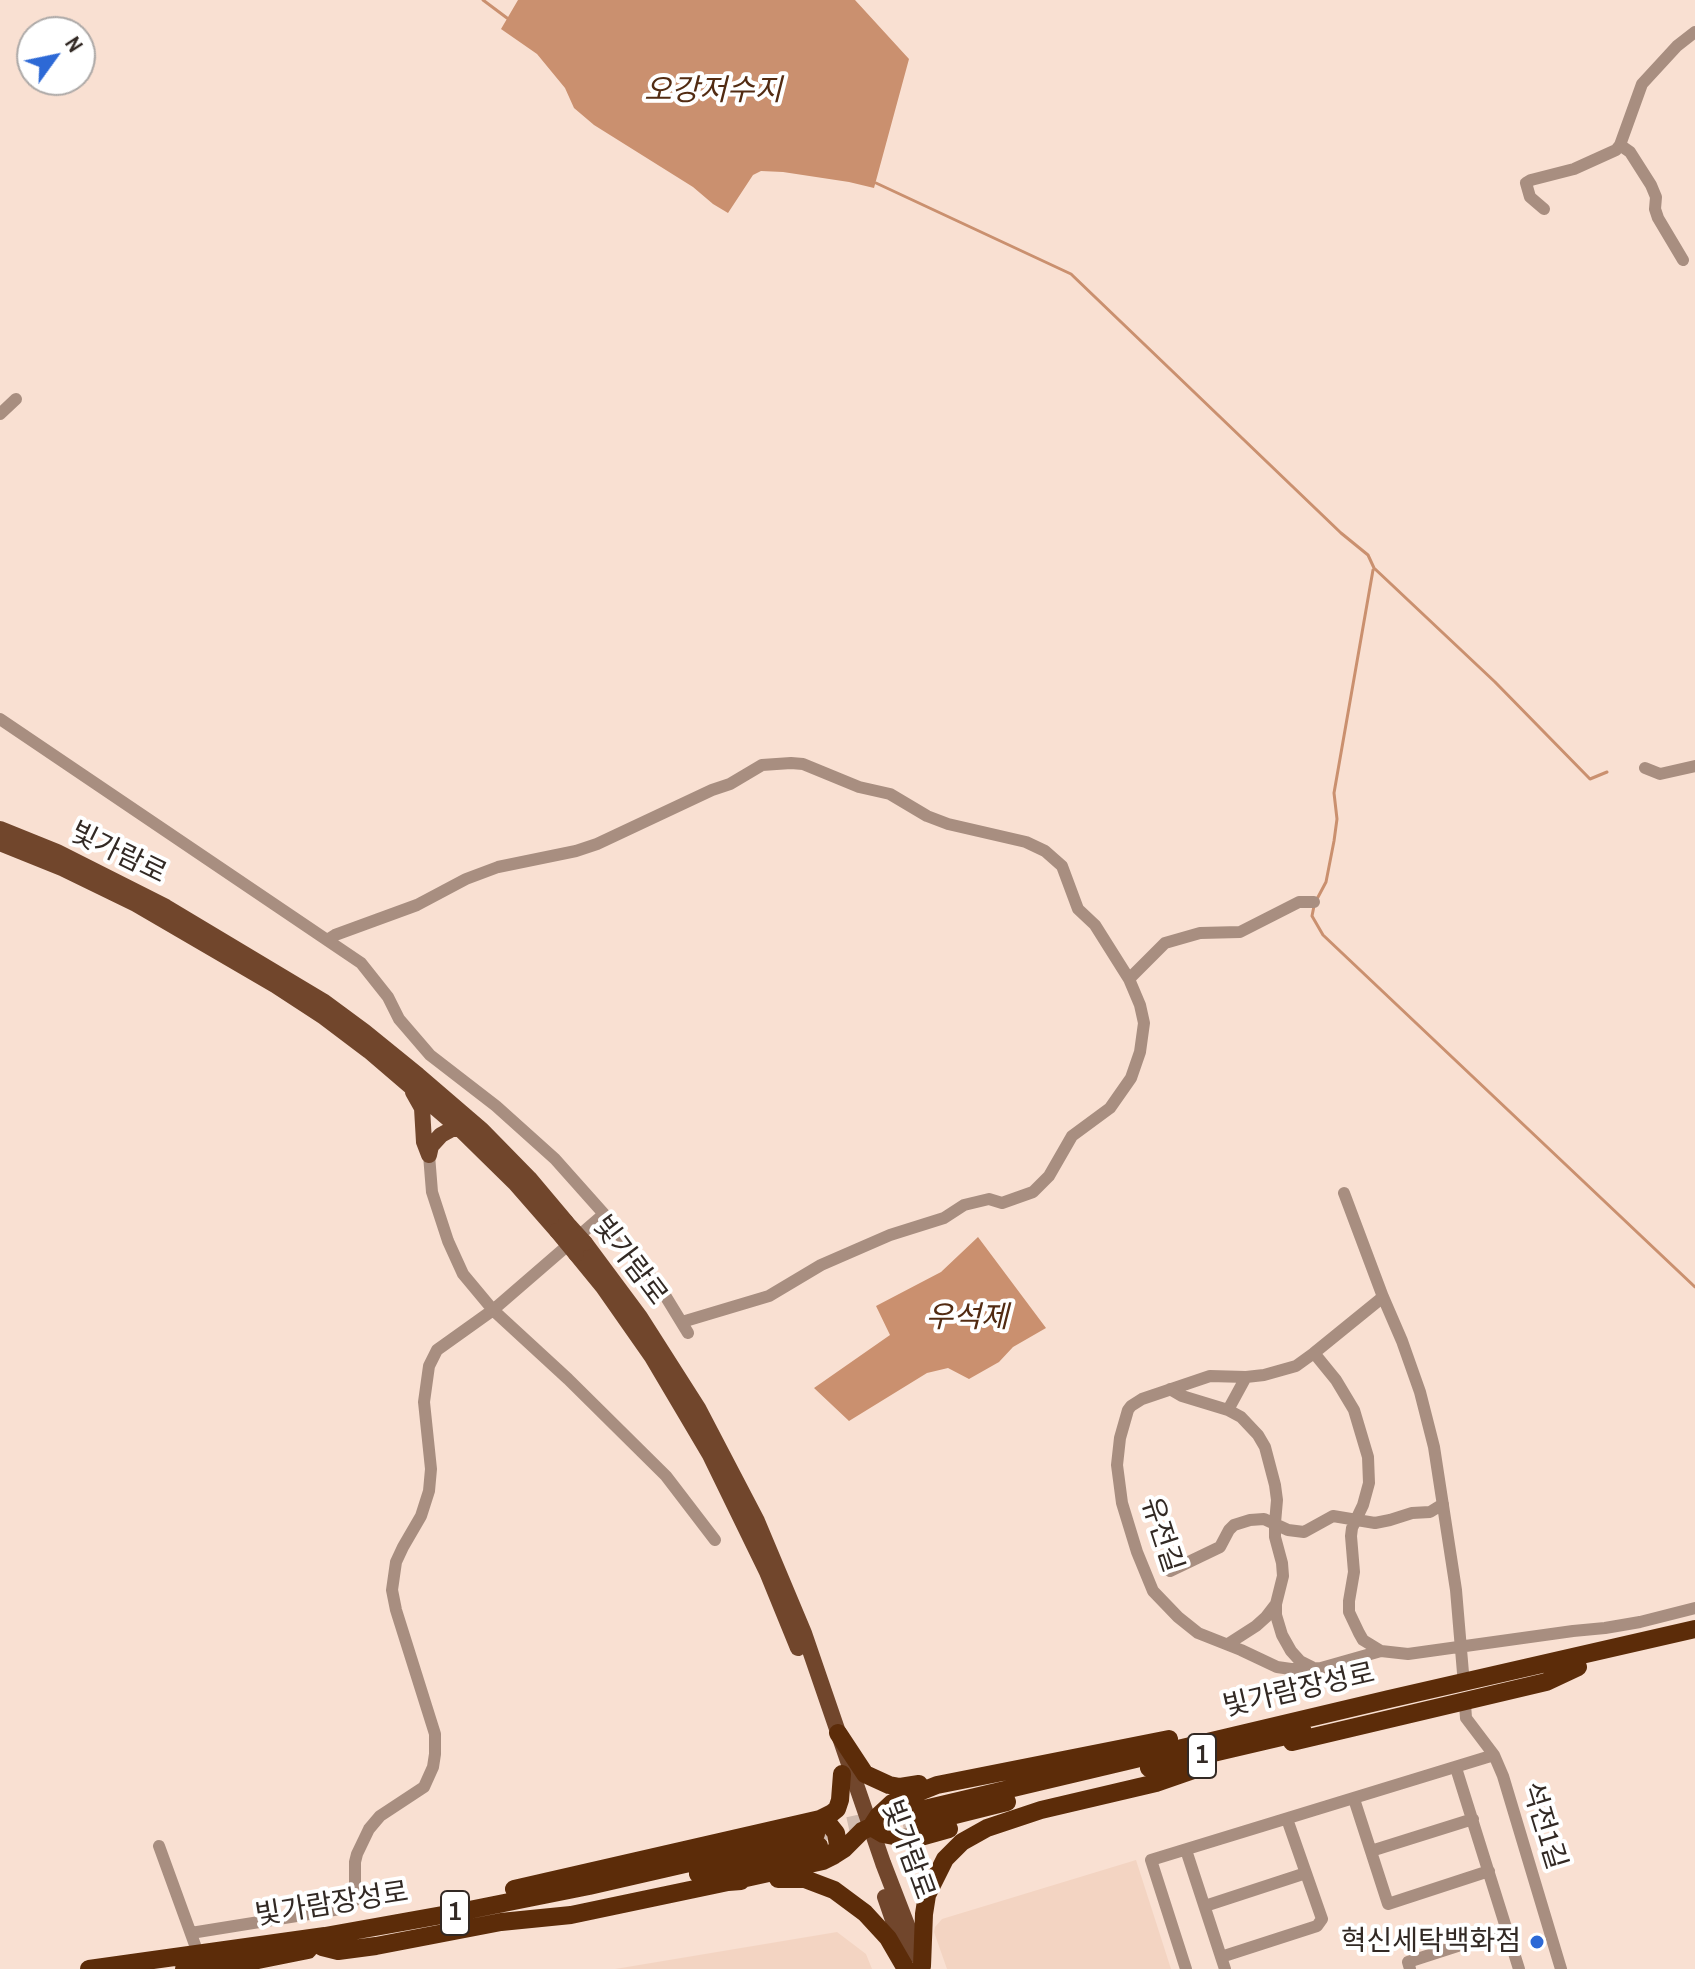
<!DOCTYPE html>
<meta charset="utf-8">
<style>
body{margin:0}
#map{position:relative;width:1695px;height:1969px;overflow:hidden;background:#f9e0d2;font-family:"Archivo Narrow",sans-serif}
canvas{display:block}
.north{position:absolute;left:16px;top:16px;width:80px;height:80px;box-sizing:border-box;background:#fff;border:2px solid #ada9a7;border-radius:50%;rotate:57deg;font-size:22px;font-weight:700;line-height:32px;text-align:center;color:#322924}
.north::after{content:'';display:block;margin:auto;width:28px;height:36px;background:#2d69d6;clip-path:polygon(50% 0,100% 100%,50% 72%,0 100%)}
</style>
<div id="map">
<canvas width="1695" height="1969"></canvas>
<div class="north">N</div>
</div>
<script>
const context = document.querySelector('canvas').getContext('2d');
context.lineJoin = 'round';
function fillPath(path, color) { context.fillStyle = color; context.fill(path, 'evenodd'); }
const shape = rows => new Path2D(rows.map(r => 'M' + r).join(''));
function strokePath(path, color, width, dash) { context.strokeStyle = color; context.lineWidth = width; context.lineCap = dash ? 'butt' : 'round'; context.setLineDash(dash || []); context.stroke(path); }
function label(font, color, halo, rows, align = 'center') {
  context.font = font + ' "Archivo Narrow","Noto Sans KR",sans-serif'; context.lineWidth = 8; context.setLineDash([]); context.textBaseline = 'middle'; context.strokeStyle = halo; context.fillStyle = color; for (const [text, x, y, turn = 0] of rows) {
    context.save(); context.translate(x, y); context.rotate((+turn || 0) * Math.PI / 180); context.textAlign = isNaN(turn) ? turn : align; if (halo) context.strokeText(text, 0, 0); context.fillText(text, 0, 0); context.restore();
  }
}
const built = shape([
 [1136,1860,1171,1969,947,1969,934,1932,935,1927,942,1919],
 [837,1932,866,1954,872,1969,615,1969]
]);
const water = shape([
 [518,0,855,0,909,59,874,188,849,182,783,172,761,171,753,175,728,213,713,204,693,187,594,125,574,108,565,88,537,54,501,29],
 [978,1237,1046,1328,1013,1347,999,1362,969,1379,948,1368,927,1373,849,1421,814,1388,890,1335,876,1306,941,1272]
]);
const stream = shape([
 [483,0,507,18],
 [876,183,1071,274,1341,533,1368,555,1374,568,1495,682,1590,779,1607,772],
 [1317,899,1326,882,1334,841,1337,819,1334,793,1373,570],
 [1314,906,1312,916,1323,935,1695,1287]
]);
const highwayTunnel = shape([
 [822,1832,916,1811],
 [877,1833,919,1824]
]);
const minor = shape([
 [1620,145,1630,152,1651,185,1656,197,1655,209,1658,218,1683,260],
 [1544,209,1530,197,1526,183,1531,180,1574,169,1616,150,1620,145,1642,84,1677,46,1695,32],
 [0,414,16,399],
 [0,719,361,963,388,997,399,1019,430,1055,496,1106,555,1159,604,1214,666,1297,688,1333],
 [1645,768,1660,774,1695,766],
 [327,940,335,935,417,905,466,879,498,867,576,851,597,844,712,790,730,784,762,765,791,763,803,764,859,787,890,794,927,816,948,824,1026,842,1045,851,1062,866,1078,909,1095,925,1129,979],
 [429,1155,432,1192,448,1241,463,1274,493,1310,568,1379,666,1476,715,1540],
 [1344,1193,1383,1297,1402,1341,1420,1392,1434,1447,1456,1590,1463,1673],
 [1383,1297,1314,1353,1296,1366,1264,1375,1246,1377,1210,1376,1142,1399,1131,1406,1128,1410,1120,1438,1117,1465,1122,1503,1137,1552,1153,1591,1178,1617,1198,1633,1241,1650,1277,1667,1291,1669,1321,1668,1381,1651,1408,1654,1573,1631,1605,1628,1640,1622,1695,1608],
 [682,1322,769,1296,821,1265,890,1235,944,1218,964,1205,989,1199,1002,1203,1033,1192,1049,1176,1072,1136,1110,1108,1131,1078,1140,1052,1144,1023,1140,1005,1129,979,1165,943,1200,933,1240,932,1299,902,1314,902],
 [1314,1353,1336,1380,1354,1410,1368,1457,1369,1483,1363,1505,1352,1528,1351,1536,1354,1572,1349,1601,1349,1612,1359,1633,1363,1640,1381,1651],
 [1170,1389,1182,1396,1228,1410,1241,1417,1258,1435,1265,1447,1275,1485,1277,1500,1275,1523,1275,1537,1282,1563,1283,1576,1276,1604,1276,1615,1282,1635,1291,1651,1300,1661,1312,1667],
 [1228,1410,1246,1377],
 [1170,1571,1220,1547,1229,1530,1234,1525,1250,1520,1264,1519,1288,1530,1304,1532,1333,1516,1375,1523,1390,1520,1412,1513,1430,1512,1443,1504],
 [1228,1644,1256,1626,1266,1617,1276,1604],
 [1465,1704,1466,1718,1494,1755,1503,1776,1561,1969],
 [1456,1768,1519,1969],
 [1354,1799,1388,1904,1489,1871],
 [159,1846,195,1945],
 [1186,1850,1225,1969],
 [1371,1851,1473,1819],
 [1205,1906,1306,1873],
 [191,1933,340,1909,349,1906,355,1900,355,1862,357,1854,369,1829,380,1816,424,1787,433,1767,435,1754,435,1734,396,1610,392,1590,396,1562,403,1547,421,1516,429,1491,431,1469,424,1402,429,1366,437,1350,493,1310,604,1214],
 [1221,1957,1317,1926,1322,1919,1287,1819],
 [1186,1969,1151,1860,1494,1755],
 [1410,1969,1408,1962,1507,1930]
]);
const major = shape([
 [0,829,57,852,166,907,323,1001,365,1032,418,1075,482,1130,529,1178,566,1222],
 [0,843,62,868,136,904,275,985,324,1017,369,1051,460,1129,515,1183,557,1231],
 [413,1092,422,1108,424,1142,429,1155],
 [429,1155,431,1146,441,1135,452,1129,460,1129],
 [585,1243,640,1317,698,1408,757,1521,804,1633,883,1863,922,1964],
 [576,1254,603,1287,652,1357,710,1455,767,1572,798,1648],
 [885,1897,906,1958]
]);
const highway = shape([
 [838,1733,865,1774,889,1785,900,1787,919,1784],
 [1292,1742,1546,1682,1578,1667],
 [1149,1768,1303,1732],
 [916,1811,1389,1699,1695,1629],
 [820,1819,828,1823,836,1833,838,1845,833,1856],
 [919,1824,1007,1802],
 [871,1827,883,1834,904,1838,924,1836,949,1829],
 [698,1874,819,1846],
 [778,1879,805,1879,834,1890,865,1913,888,1938,906,1969],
 [728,1882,823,1861,833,1856,844,1849,862,1831,871,1827,878,1816,892,1803,937,1785,1169,1739],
 [514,1889,820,1819,832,1813,837,1809,840,1800,842,1774],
 [322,1947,338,1951,376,1946,501,1922,571,1915,728,1882,741,1881],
 [922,1966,924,1914,927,1895,945,1859,962,1842,987,1828,1041,1810,1156,1783,1205,1766],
 [89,1969,325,1936,459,1912,589,1886,816,1834],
 [184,1969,258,1960,308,1950]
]);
const majorBridge = shape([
 [566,1222,585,1243],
 [557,1231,576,1254]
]);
const markers = [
 [1537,1942,8,"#2d69d6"]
];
const shields = [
 [1202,1756,28],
 [455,1913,28]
];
const shieldNames = [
 ["1",1202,1756],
 ["1",455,1913]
];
const streetNames = [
 ["빛가람로",118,854,26],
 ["빛가람로",629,1261,53],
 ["유전길",1161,1535,72],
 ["빛가람장성로",1299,1691,-13],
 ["석전1길",1543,1826,73],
 ["빛가람로",907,1850,70],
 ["빛가람장성로",332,1905,-9]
];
const poiNames = [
 ["혁신세탁백화점",1521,1942]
];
const waterNames = [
 ["오강저수지",713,92],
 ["우석제",967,1319]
];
fillPath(built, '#f3d4c2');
fillPath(water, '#ca906f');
strokePath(stream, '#ca906f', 3);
strokePath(highwayTunnel, '#d1bbaf', 18, [18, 9]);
strokePath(minor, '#a88e80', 12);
strokePath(major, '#71462c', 16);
strokePath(highway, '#5c2c09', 18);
strokePath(majorBridge, '#71462c', 16);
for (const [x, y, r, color] of markers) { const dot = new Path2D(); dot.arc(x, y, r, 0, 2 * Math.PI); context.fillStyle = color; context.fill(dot); strokePath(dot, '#fff', 3); }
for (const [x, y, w] of shields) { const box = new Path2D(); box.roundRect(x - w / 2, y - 22, w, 44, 6); context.fillStyle = '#fff'; context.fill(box); strokePath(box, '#322924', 2); }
label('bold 26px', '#322924', null, shieldNames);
label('28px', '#322924', '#fff', streetNames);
label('28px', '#322924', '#fff', poiNames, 'right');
label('italic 30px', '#522b12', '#fff', waterNames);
</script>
